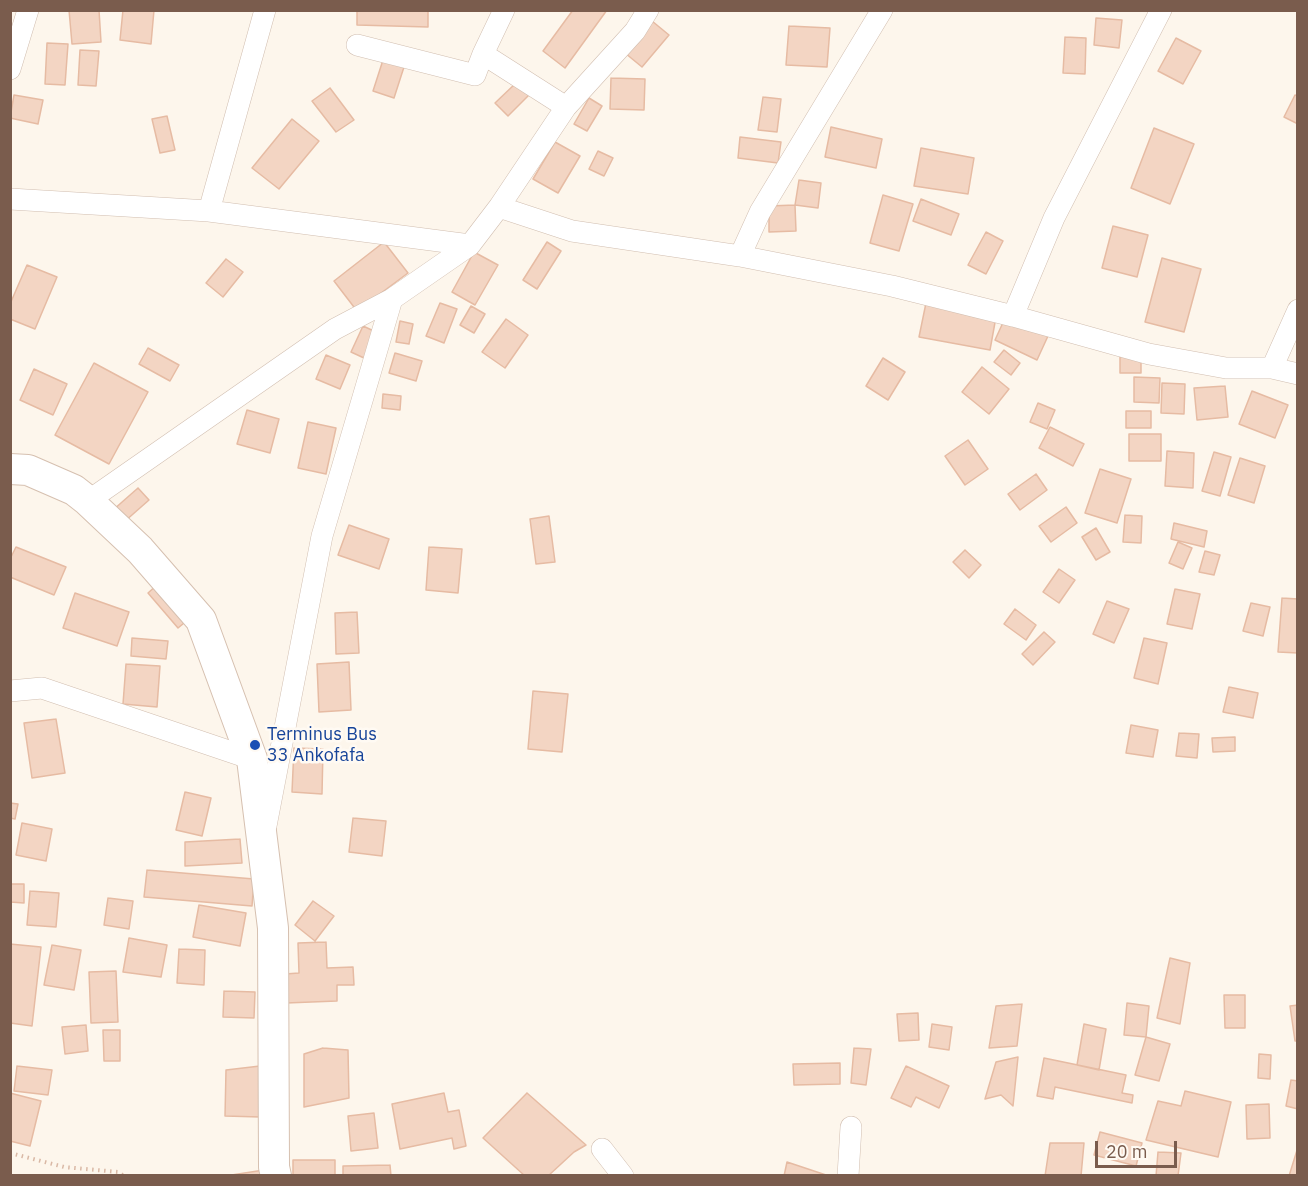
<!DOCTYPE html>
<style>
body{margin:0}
#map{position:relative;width:1308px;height:1186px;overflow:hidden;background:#fdf6ec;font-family:"IBM Plex Sans",sans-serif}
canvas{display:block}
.frame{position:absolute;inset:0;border:12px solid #7a5c4d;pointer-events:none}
.scale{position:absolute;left:1095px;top:1141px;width:82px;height:27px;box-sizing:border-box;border:3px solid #7a5c4d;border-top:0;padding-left:8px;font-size:18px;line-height:21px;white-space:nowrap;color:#7a5c4d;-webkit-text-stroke:4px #fffaf3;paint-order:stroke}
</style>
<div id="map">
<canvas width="1308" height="1186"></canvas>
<div class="frame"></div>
<div class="scale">20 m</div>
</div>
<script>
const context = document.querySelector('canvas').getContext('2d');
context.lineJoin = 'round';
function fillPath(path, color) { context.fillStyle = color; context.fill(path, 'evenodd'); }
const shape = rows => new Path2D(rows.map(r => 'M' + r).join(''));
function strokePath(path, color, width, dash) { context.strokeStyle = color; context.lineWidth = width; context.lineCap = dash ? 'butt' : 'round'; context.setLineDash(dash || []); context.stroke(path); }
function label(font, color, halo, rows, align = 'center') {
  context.font = font + ' "IBM Plex Sans",sans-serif'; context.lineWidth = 5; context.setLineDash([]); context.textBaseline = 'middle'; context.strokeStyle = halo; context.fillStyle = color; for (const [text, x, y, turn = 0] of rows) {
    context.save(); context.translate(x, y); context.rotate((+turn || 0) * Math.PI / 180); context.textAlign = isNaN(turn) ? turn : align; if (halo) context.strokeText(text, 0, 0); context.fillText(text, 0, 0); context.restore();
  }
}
const building = shape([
 [69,10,99,10,101,42,72,44,69,10],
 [123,10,154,10,151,44,120,40,123,10],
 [357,10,428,10,428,27,357,25,357,10],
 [573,10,607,10,565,68,543,51,573,10],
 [1096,18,1122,20,1119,48,1094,45,1096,18],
 [652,21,669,35,642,67,625,53,652,21],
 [789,26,830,28,827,67,786,65,789,26],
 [1065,37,1086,38,1085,74,1063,73,1065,37],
 [1176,38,1201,51,1183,84,1158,71,1176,38],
 [47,43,68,44,65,85,45,84,47,43],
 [80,50,99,51,96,86,78,85,80,50],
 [383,60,404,67,394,98,373,91,383,60],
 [611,78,645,79,644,110,610,109,611,78],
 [517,82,529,95,508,116,495,103,517,82],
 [330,88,354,120,336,132,312,101,330,88],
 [14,95,43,100,38,124,10,118,14,95],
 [1295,95,1298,96,1298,124,1284,117,1295,95],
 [763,97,781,99,777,132,758,130,763,97],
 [589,98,602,106,587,131,574,124,589,98],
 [167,116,175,150,160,153,152,119,167,116],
 [292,119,319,141,279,189,252,168,292,119],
 [831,127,882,139,876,168,825,157,831,127],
 [1154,128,1194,144,1170,204,1131,188,1154,128],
 [740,137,781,142,778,163,738,158,740,137],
 [555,142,580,156,558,193,533,179,555,142],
 [921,148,974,158,968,194,914,186,921,148],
 [598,151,613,158,604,176,589,169,598,151],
 [799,180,821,183,818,208,795,205,799,180],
 [883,195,913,204,899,251,870,243,883,195],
 [921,199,959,214,951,235,913,221,921,199],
 [795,205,796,231,769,232,769,206,795,205],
 [1113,226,1148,235,1137,277,1102,268,1113,226],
 [986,232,1003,241,986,274,968,265,986,232],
 [384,242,408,273,357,311,334,281,384,242],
 [547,242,561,251,537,289,523,280,547,242],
 [474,252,498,265,475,305,452,292,474,252],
 [1162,258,1201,269,1184,332,1145,322,1162,258],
 [226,259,243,272,223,297,206,283,226,259],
 [27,265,57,277,35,329,10,319,10,304,27,265],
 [440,303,457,309,444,343,426,336,440,303],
 [926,303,996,317,990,350,919,337,926,303],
 [471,306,485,314,474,333,460,325,471,306],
 [1006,316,1048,336,1037,360,995,340,1006,316],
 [506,319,528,335,505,368,482,352,506,319],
 [400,321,413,324,409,344,396,342,400,321],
 [363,326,376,332,364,358,351,352,363,326],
 [148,348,179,365,170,381,139,364,148,348],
 [1004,350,1020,363,1011,375,994,362,1004,350],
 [395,353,422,361,416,381,389,373,395,353],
 [1120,354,1141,354,1141,373,1120,373,1120,354],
 [326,355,350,365,340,389,316,379,326,355],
 [883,358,905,372,888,400,866,386,883,358],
 [94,363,148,392,109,464,55,435,94,363],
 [982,367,1009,389,989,414,962,392,982,367],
 [34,369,67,384,53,415,20,400,34,369],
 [1134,377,1160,378,1159,403,1134,402,1134,377],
 [1162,383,1185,384,1184,414,1161,413,1162,383],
 [1225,386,1228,417,1197,420,1194,388,1225,386],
 [1252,391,1288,405,1275,438,1239,424,1252,391],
 [383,394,401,396,400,410,382,408,383,394],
 [1038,403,1055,410,1047,429,1030,422,1038,403],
 [247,410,279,419,270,453,237,444,247,410],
 [1126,411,1151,411,1151,428,1126,428,1126,411],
 [308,422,336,428,326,474,298,468,308,422],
 [1050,427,1084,444,1073,466,1039,448,1050,427],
 [1129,434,1161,434,1161,461,1129,461,1129,434],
 [968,440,988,469,965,485,945,456,968,440],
 [1167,451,1194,453,1193,488,1165,486,1167,451],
 [1214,452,1231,457,1220,496,1202,491,1214,452],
 [1240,458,1265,466,1254,503,1228,495,1240,458],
 [1100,469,1131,479,1117,523,1085,513,1100,469],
 [1036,474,1047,490,1020,510,1008,494,1036,474],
 [138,488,149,500,124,522,113,510,138,488],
 [1066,507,1077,523,1051,542,1039,526,1066,507],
 [1125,515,1142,516,1141,543,1123,542,1125,515],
 [549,516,555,562,536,564,530,519,549,516],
 [1174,523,1207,531,1204,547,1171,539,1174,523],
 [349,525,389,539,379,569,338,555,349,525],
 [1096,528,1110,552,1096,560,1082,537,1096,528],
 [1178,542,1192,548,1183,569,1169,563,1178,542],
 [16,547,66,567,54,595,10,577,10,559,16,547],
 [429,547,462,549,458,593,426,590,429,547],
 [965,550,981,565,969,578,953,562,965,550],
 [1205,551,1220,555,1214,575,1199,572,1205,551],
 [1059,569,1075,580,1059,603,1043,592,1059,569],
 [158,584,189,619,178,628,148,593,158,584],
 [1175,589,1200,594,1192,629,1167,624,1175,589],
 [75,593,129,612,117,646,63,628,75,593],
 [1282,598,1298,599,1298,653,1278,652,1282,598],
 [1107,601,1129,609,1114,643,1093,634,1107,601],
 [1251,603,1270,607,1263,636,1243,631,1251,603],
 [1015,609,1036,625,1026,640,1004,624,1015,609],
 [357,612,359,653,336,654,335,613,357,612],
 [1044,632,1055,642,1033,665,1022,654,1044,632],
 [132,638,168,641,166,659,131,656,132,638],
 [1144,638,1167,643,1158,684,1134,678,1144,638],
 [349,662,351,710,319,712,317,664,349,662],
 [126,664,160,666,157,707,123,704,126,664],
 [1229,687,1258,693,1253,718,1223,712,1229,687],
 [533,691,568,694,562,752,528,749,533,691],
 [56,719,65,773,32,778,24,723,56,719],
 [1131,725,1158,730,1153,757,1126,753,1131,725],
 [1179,733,1199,734,1197,758,1176,756,1179,733],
 [1235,737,1235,751,1213,752,1212,738,1235,737],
 [294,748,323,749,322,794,292,792,294,748],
 [185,792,211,798,202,836,176,830,185,792],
 [10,803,18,804,15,819,10,818,10,803],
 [353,818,386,821,382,856,349,852,353,818],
 [22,823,52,829,46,861,16,855,22,823],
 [240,839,242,863,185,866,185,842,240,839],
 [147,870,254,879,252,906,144,897,147,870],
 [10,884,24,884,24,903,10,902,10,884],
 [30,891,59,893,56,927,27,925,30,891],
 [108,898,133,901,129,929,104,925,108,898],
 [313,901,334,916,315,941,295,925,313,901],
 [199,905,246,913,240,946,193,937,199,905],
 [129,938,167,945,161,977,123,972,129,938],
 [326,942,327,968,353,967,354,985,337,985,337,1001,286,1003,285,974,299,973,298,943,326,942],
 [10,944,41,947,32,1026,10,1023,10,944],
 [52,945,81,950,74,990,44,985,52,945],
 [179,949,205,950,204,985,177,983,179,949],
 [1170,958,1190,963,1180,1024,1157,1018,1170,958],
 [116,971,118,1022,91,1023,89,972,116,971],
 [224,991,255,992,254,1018,223,1017,224,991],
 [1224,995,1245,995,1245,1028,1225,1028,1224,995],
 [1127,1003,1149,1006,1146,1037,1124,1035,1127,1003],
 [1022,1004,1017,1046,989,1048,996,1006,1022,1004],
 [1298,1005,1298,1041,1295,1041,1290,1006,1298,1005],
 [918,1013,919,1040,899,1041,897,1014,918,1013],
 [932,1024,952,1027,949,1050,929,1047,932,1024],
 [1084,1024,1106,1029,1099,1070,1077,1065,1084,1024],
 [86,1025,88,1051,65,1054,62,1027,86,1025],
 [103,1030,120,1030,120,1061,104,1061,103,1030],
 [1146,1037,1170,1044,1159,1081,1135,1075,1146,1037],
 [323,1048,348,1050,349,1098,304,1107,304,1054,323,1048],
 [854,1048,871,1049,866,1085,851,1083,854,1048],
 [1259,1054,1271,1055,1270,1079,1258,1078,1259,1054],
 [1018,1057,1013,1106,1001,1095,985,1099,996,1062,1018,1057],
 [1044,1058,1126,1075,1122,1093,1133,1095,1132,1103,1055,1087,1053,1099,1037,1096,1044,1058],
 [840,1063,840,1084,794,1085,793,1064,840,1063],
 [17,1066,52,1070,48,1095,14,1091,17,1066],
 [260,1066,260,1117,225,1116,226,1070,260,1066],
 [906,1066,949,1086,939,1108,916,1097,911,1107,891,1098,906,1066],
 [1291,1080,1298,1081,1298,1109,1286,1106,1291,1080],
 [1185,1091,1231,1102,1218,1157,1146,1140,1158,1101,1181,1106,1185,1091],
 [10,1093,41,1101,30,1146,10,1141,10,1093],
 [444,1093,448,1112,459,1110,466,1146,454,1149,452,1138,400,1149,392,1104,444,1093],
 [527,1093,586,1145,574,1152,548,1176,525,1176,483,1138,527,1093],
 [1269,1104,1270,1138,1247,1139,1246,1105,1269,1104],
 [374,1113,378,1148,351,1151,348,1116,374,1113],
 [1100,1132,1142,1143,1136,1166,1094,1155,1100,1132],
 [1050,1143,1084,1143,1081,1176,1045,1176,1050,1143],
 [1298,1147,1298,1176,1289,1176,1298,1147],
 [1158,1152,1181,1153,1178,1176,1156,1176,1158,1152],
 [293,1160,335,1160,335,1176,293,1176,293,1160],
 [787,1162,826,1175,784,1176,787,1162],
 [390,1165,391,1176,343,1176,343,1166,390,1165],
 [264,1170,264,1176,225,1176,264,1170]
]);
const path = shape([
 [10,1153,64,1167,118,1172,124,1176]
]);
const street = shape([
 [357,45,475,75,483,54,566,107],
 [483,54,504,10],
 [10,69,28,10],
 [10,199,209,211,470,245],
 [499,207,572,231,740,256,892,286,1013,316,1149,354,1226,368,1272,368,1298,374],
 [209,211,265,10],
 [740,256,760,212,882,10],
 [1013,316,1054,218,1161,10],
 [1272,368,1298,310],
 [88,501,335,329,392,299],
 [10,691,42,688,252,759],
 [266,826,322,536,392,299,470,245,499,207,566,107,635,31,648,10],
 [602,1149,623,1176],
 [848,1176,851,1127]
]);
const secondary = shape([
 [10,469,28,470,74,490,88,501,140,550,201,620,252,759,273,928,274,1167,276,1176]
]);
const markers = [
 [255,745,6,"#1a4fb4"]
];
const transitNames = [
 ["Terminus Bus",267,735],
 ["33 Ankofafa",267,756]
];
fillPath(building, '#f3d5c3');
strokePath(building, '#e6bba3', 1.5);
strokePath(street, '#d1beb0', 22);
strokePath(secondary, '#d6c0b0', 32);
strokePath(path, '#d9b8a5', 4, [1.5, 4.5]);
strokePath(street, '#fff', 21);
strokePath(secondary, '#fff', 30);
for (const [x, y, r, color] of markers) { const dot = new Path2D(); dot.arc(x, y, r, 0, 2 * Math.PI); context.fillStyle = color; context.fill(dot); strokePath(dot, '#fffaf3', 2); }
label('18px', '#164399', '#fffaf3', transitNames, 'left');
</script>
